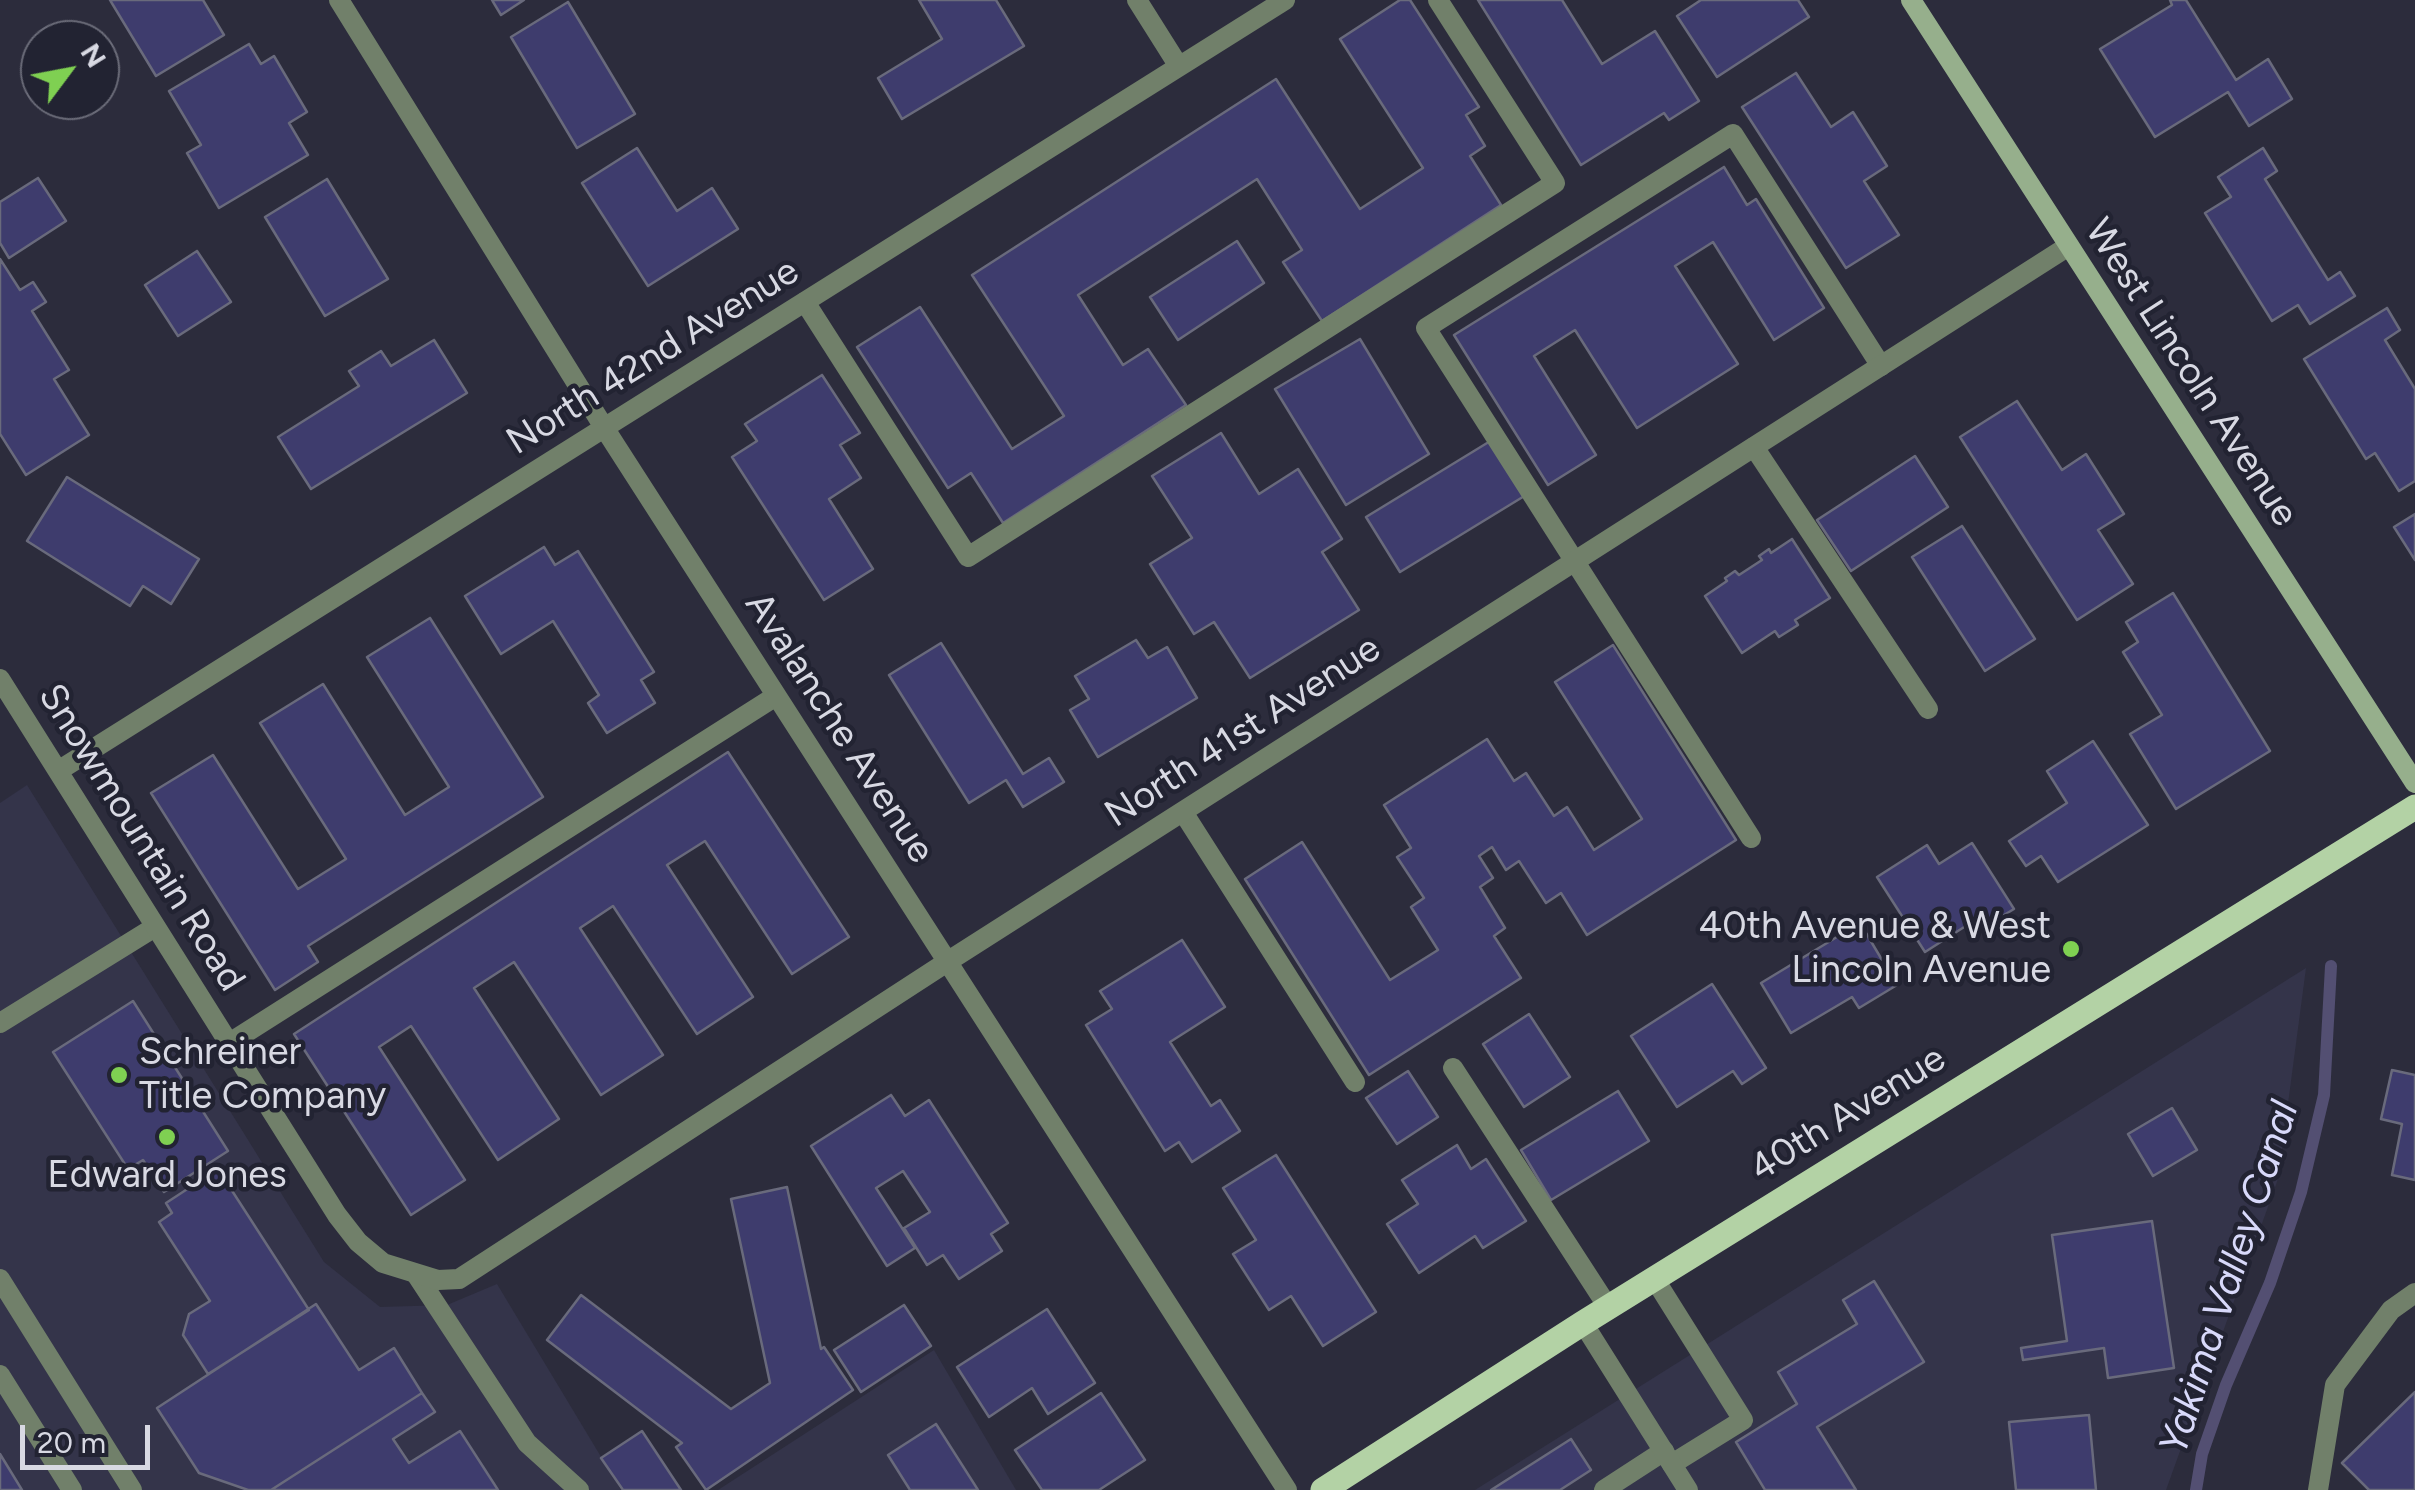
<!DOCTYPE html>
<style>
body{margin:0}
#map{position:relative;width:2415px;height:1490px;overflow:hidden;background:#2c2c3c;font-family:Figtree,sans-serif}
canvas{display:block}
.north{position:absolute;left:20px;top:20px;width:100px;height:100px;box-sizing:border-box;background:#222332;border:2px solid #6b6c79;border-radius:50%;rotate:58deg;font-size:28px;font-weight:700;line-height:40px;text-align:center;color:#d8d9e3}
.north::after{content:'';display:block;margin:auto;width:35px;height:45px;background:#7fd052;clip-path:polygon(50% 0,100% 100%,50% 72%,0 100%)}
.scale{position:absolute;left:20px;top:1425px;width:130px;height:45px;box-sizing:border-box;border:5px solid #d8d9e3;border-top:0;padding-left:12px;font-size:30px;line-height:35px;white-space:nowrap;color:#d8d9e3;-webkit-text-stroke:8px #222332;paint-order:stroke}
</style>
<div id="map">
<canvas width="2415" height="1490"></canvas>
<div class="north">N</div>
<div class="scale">20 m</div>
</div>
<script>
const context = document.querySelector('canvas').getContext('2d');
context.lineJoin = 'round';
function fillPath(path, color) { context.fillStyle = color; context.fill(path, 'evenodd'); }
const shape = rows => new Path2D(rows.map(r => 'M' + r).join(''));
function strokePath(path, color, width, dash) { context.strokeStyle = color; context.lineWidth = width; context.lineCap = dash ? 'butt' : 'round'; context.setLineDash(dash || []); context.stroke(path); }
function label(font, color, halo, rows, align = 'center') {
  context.font = font + ' Figtree,sans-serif'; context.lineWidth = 9; context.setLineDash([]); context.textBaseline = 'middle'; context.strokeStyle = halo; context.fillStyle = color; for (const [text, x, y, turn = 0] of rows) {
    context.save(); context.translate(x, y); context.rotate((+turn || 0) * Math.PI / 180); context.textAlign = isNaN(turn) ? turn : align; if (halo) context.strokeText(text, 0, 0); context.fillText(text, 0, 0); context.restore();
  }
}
const built = shape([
 [27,785,324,1262,380,1307,447,1305,497,1284,621,1490,0,1490,0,803],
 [2306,968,2278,1179,2166,1490,1475,1490],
 [934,1350,1016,1490,718,1490]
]);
const stream = shape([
 [2196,1490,2202,1454,2226,1385,2270,1283,2301,1192,2324,1095,2331,966]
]);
const building = shape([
 [110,0,203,0,224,35,156,76,110,0],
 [492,0,524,0,501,15,492,0],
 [919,0,996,0,1024,46,902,119,878,78,942,39,919,0],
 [1400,0,1410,0,1479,107,1466,115,1485,146,1470,156,1501,205,1322,321,1283,262,1302,250,1257,179,1078,295,1123,365,1148,349,1186,405,1003,523,971,473,948,488,857,347,920,307,1012,449,1064,416,972,275,1276,79,1360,209,1423,168,1340,39,1400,0],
 [1478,0,1562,0,1602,64,1655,31,1699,101,1669,120,1664,113,1581,165,1478,0],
 [1701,0,1798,0,1809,17,1717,77,1677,16,1701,0],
 [2170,0,2186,0,2236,80,2268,59,2292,99,2249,126,2228,92,2155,137,2100,49,2172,5,2170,0],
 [568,2,635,114,577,148,511,37,568,2],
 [249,44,261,64,274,56,307,112,289,123,308,155,219,208,187,153,201,145,169,91,249,44],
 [1796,73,1831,127,1853,112,1887,166,1864,181,1899,235,1846,268,1742,107,1796,73],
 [637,148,677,211,712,188,738,229,648,286,582,183,637,148],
 [2263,148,2277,171,2265,179,2328,280,2340,272,2355,296,2310,324,2298,305,2272,321,2205,213,2231,197,2218,177,2263,148],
 [1724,167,1747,205,1756,199,1824,308,1774,340,1713,242,1675,266,1738,364,1637,428,1575,330,1534,356,1596,455,1548,485,1454,335,1724,167],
 [38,178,66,221,9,258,0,243,0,202,38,178],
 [327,179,388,279,325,316,265,217,327,179],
 [1237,241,1264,283,1178,340,1150,297,1237,241],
 [197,251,231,302,178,336,145,285,197,251],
 [0,259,20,290,33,282,46,302,32,311,69,370,54,379,89,435,26,475,0,434,0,259],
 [2387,308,2400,330,2385,340,2415,389,2415,481,2399,491,2375,453,2366,459,2304,359,2387,308],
 [1360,339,1429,454,1346,505,1275,389,1360,339],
 [434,340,467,393,311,489,278,437,359,386,349,371,381,351,391,366,434,340],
 [822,375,860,433,840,445,861,478,829,499,873,569,824,600,732,457,757,441,745,424,822,375],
 [2017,401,2062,470,2086,454,2124,514,2098,530,2133,584,2077,620,1960,437,2017,401],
 [1221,433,1259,494,1298,469,1342,539,1322,552,1359,610,1250,678,1214,622,1194,634,1150,564,1192,538,1152,476,1221,433],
 [1492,440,1526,495,1400,572,1366,517,1492,440],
 [1915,456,1948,507,1851,571,1817,520,1915,456],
 [67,477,199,559,171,604,143,586,130,606,27,541,67,477],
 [2415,514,2415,560,2394,527,2415,514],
 [1962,526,2035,639,1985,671,1912,557,1962,526],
 [1792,539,1830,598,1795,620,1798,625,1779,637,1775,631,1742,653,1705,596,1727,581,1725,578,1735,571,1739,575,1762,560,1759,556,1769,549,1771,553,1792,539],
 [544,547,555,565,578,551,654,672,641,680,655,703,607,733,588,703,599,695,553,621,501,654,465,596,544,547],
 [2173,593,2270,751,2176,809,2130,734,2162,715,2123,652,2138,642,2126,622,2173,593],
 [430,618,543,797,308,946,318,962,275,990,151,793,213,755,298,889,346,859,260,723,323,684,405,815,449,787,367,657,430,618],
 [1136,640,1148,658,1167,647,1197,698,1098,757,1070,710,1089,699,1075,676,1136,640],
 [941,643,1023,774,1049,758,1064,782,1023,807,1006,780,969,803,889,675,941,643],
 [1613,645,1736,840,1587,935,1561,893,1546,903,1519,861,1506,870,1492,847,1479,856,1493,878,1480,887,1505,928,1494,936,1521,978,1369,1075,1245,879,1302,842,1390,980,1438,950,1411,907,1424,898,1397,857,1411,848,1384,805,1487,739,1514,781,1526,773,1554,816,1567,807,1594,850,1642,819,1555,682,1613,645],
 [2093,741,2148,825,2058,882,2041,856,2026,866,2009,841,2067,803,2047,771,2093,741],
 [728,752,849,937,792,974,705,841,667,865,753,997,697,1034,613,906,580,928,663,1055,601,1095,514,962,474,988,559,1119,498,1160,411,1026,379,1047,465,1180,411,1215,294,1034,728,752],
 [1972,843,2014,909,1989,924,1983,915,1925,952,1877,877,1927,845,1939,864,1972,843],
 [1860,923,1897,985,1859,1008,1852,997,1791,1033,1761,983,1860,923],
 [1182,940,1225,1007,1170,1042,1211,1106,1220,1100,1240,1131,1192,1162,1179,1142,1165,1151,1086,1025,1112,1009,1100,991,1182,940],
 [1712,984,1766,1068,1742,1084,1733,1071,1677,1107,1631,1036,1712,984],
 [133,1001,228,1151,164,1192,143,1160,128,1169,53,1052,133,1001],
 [1529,1014,1570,1077,1524,1107,1483,1044,1529,1014],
 [2392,1070,2415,1075,2415,1180,2392,1175,2402,1124,2381,1119,2392,1070],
 [1408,1071,1438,1117,1397,1144,1366,1098,1408,1071],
 [1618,1091,1649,1141,1551,1200,1521,1150,1618,1091],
 [891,1095,905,1116,929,1100,1008,1223,991,1234,1002,1251,959,1279,943,1255,927,1265,904,1228,930,1212,903,1171,876,1188,915,1248,887,1266,811,1146,891,1095],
 [2172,1108,2197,1150,2153,1176,2128,1134,2172,1108],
 [1457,1145,1471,1169,1486,1159,1526,1221,1483,1248,1475,1236,1419,1273,1387,1224,1418,1204,1402,1180,1457,1145],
 [1276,1155,1376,1312,1323,1346,1291,1296,1269,1310,1233,1254,1256,1240,1223,1188,1276,1155],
 [218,1169,309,1310,208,1374,183,1335,189,1314,210,1301,159,1222,172,1213,166,1203,218,1169],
 [787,1187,821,1349,824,1347,853,1390,706,1490,676,1447,682,1443,547,1340,581,1295,731,1409,770,1383,731,1199,787,1187],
 [2152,1221,2174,1368,2108,1378,2104,1348,2023,1360,2021,1348,2067,1341,2052,1235,2152,1221],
 [1874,1281,1924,1362,1817,1427,1856,1490,1765,1490,1736,1442,1797,1404,1778,1372,1857,1324,1843,1300,1874,1281],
 [316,1304,359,1370,394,1348,422,1393,271,1490,248,1490,199,1473,157,1408,316,1304],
 [904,1305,931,1346,861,1392,834,1350,904,1305],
 [1047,1309,1095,1383,1048,1414,1032,1388,989,1417,957,1367,1047,1309],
 [2415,1392,2415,1490,2369,1490,2342,1463,2415,1392],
 [422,1393,435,1412,393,1439,409,1463,460,1431,498,1490,271,1490,422,1393],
 [1101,1393,1145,1460,1099,1490,1042,1490,1015,1450,1101,1393],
 [2089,1415,2096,1490,2016,1490,2009,1422,2089,1415],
 [936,1424,978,1490,910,1490,888,1455,936,1424],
 [642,1431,681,1490,623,1490,601,1458,642,1431],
 [1571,1439,1591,1470,1560,1490,1491,1490,1571,1439],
 [0,1454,22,1490,0,1490,0,1454]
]);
const lane = shape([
 [805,302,968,557,1555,183,1438,0],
 [1754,447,1928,709],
 [1183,812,1355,1082],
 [1751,838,1426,328,1733,134,1881,366],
 [0,1023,155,927],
 [228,1044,776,696],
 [1453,1068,1608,1307],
 [416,1274,527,1443,579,1490],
 [1654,1278,1743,1420,1672,1464],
 [0,1279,132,1490],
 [0,1375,72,1490],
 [1604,1490,1664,1451]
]);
const street = shape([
 [339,0,605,429,1287,1490],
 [1137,0,1178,65],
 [0,679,337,1215,358,1242,383,1263,438,1280,459,1279,947,962,2067,247],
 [58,771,1285,0],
 [1583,1323,1688,1490],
 [2318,1490,2335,1385,2391,1310,2415,1293]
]);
const secondary = shape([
 [1911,0,2415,783]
]);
const primary = shape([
 [1323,1490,1583,1323,2415,807]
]);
const markers = [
 [2071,949,10,"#7fd052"],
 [119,1075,10,"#7fd052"],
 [167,1137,10,"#7fd052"]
];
const streetNames = [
 ["North 42nd Avenue",653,357,-32],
 ["West Lincoln Avenue",2191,373,57],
 ["Avalanche Avenue",839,728,57],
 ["North 41st Avenue",1243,732,-33],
 ["Snowmountain Road",141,838,58],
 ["40th Avenue",1848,1114,-32]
];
const poiNames = [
 ["40th Avenue & West",2051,927],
 ["Lincoln Avenue",2051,971],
 ["Schreiner",139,1053,"left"],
 ["Title Company",139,1097,"left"],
 ["Edward Jones",167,1176,"center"]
];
const waterNames = [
 ["Yakima Valley Canal",2230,1278,-72]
];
fillPath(built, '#34344a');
strokePath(stream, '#534f72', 12);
fillPath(building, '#3e3c6d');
strokePath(building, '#696a7c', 2.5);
strokePath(lane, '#71806a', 20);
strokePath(street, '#71806a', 20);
strokePath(secondary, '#96af8c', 20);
strokePath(primary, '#b3d2a5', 25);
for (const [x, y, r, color] of markers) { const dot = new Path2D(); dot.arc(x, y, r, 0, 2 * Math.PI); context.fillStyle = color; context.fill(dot); strokePath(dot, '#222332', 4); }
label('38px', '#d8d9e3', '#222332', streetNames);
label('38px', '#d8d9e3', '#222332', poiNames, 'right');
label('italic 40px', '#d8d9fa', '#222332', waterNames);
</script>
